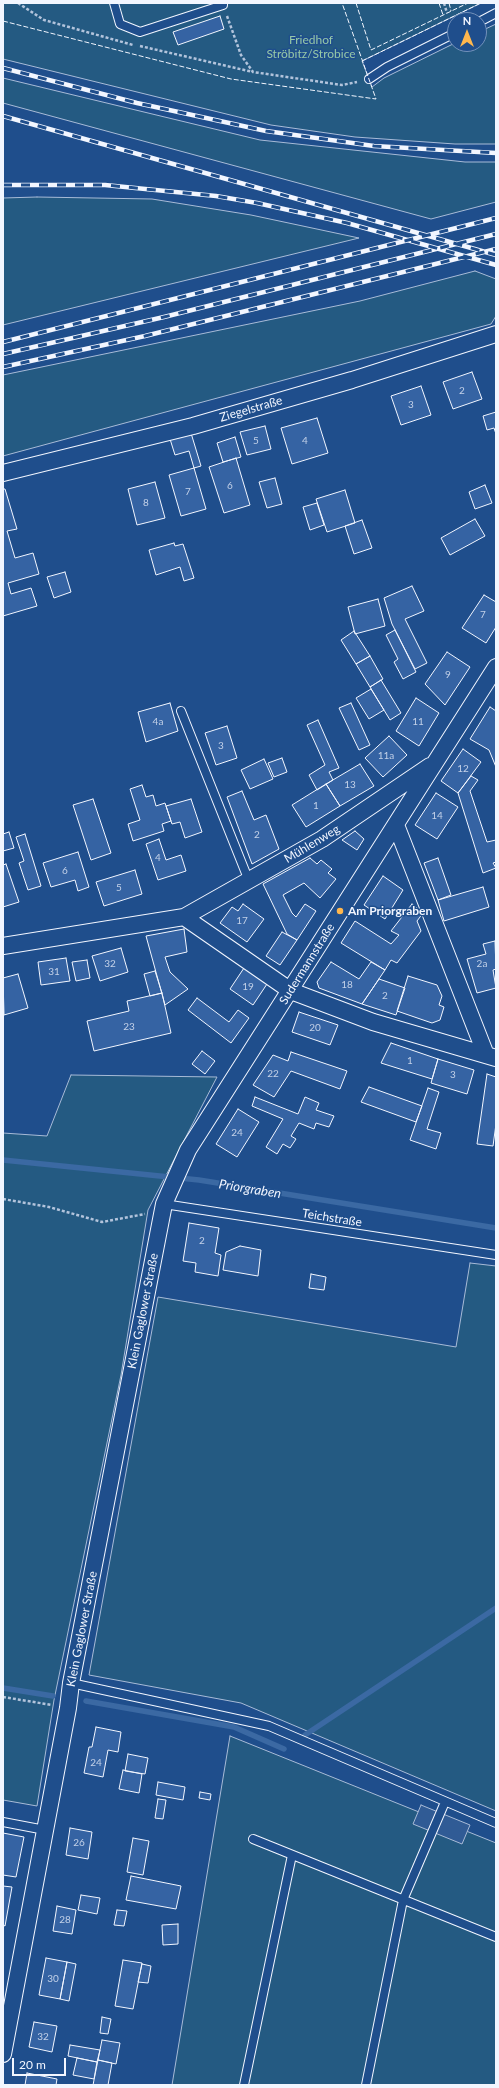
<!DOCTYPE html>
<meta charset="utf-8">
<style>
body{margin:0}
#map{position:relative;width:499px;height:2088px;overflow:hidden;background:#1f4e8c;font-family:Lato,sans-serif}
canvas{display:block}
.frame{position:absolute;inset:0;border:4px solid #f2f6ff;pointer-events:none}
.north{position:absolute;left:447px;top:12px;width:40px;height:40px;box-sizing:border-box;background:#1f4e8c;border:1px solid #7391ba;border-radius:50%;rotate:0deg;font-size:11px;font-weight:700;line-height:16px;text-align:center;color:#f2f6ff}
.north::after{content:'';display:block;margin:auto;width:14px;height:18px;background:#ffb74d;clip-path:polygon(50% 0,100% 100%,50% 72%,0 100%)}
.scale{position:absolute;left:12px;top:2058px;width:54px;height:18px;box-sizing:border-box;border:2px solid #f2f6ff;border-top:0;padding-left:5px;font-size:12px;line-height:14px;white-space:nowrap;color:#f2f6ff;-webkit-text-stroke:3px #1f4e8c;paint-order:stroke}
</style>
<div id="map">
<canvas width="499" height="2088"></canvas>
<div class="frame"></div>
<div class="north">N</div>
<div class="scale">20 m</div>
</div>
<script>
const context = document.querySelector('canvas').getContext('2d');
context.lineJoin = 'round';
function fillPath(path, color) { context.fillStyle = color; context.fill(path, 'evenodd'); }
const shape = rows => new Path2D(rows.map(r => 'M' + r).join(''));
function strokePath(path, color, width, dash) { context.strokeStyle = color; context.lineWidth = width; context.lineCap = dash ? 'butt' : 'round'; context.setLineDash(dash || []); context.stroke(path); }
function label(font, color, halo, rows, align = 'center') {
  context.font = font + ' Lato,sans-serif'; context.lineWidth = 3; context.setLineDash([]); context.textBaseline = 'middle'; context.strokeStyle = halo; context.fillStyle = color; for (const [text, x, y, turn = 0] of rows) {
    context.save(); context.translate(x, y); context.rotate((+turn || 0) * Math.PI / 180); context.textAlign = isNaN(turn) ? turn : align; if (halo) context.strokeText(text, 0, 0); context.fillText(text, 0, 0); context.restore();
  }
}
const green = shape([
 [3,3,481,3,362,61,372,87,384,78,455,43,479,44,479,32,496,24,496,144,455,144,355,137,271,125,3,59,3,3],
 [3,78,260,140,465,162,496,162,496,202,431,219,3,103,3,78],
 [37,197,152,199,251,215,359,238,3,325,3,198,37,197],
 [475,271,496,279,496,316,491,324,3,456,3,375,360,301,475,271],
 [71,1075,217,1077,148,1210,121,1375,54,1700,37,1806,3,1800,3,1133,47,1136,71,1075],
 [470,1263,496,1266,496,1811,241,1703,89,1675,158,1297,456,1347,470,1263],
 [230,1736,496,1843,496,2085,172,2085,230,1736]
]);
const parking = shape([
 [421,1805,470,1825,462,1844,413,1824,421,1805]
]);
const stream = shape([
 [3,1160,199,1180,496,1228],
 [3,1688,53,1696],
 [86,1701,234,1727,284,1749],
 [305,1735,496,1608]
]);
const building = shape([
 [220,16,224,29,178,45,173,32,220,16],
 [472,372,482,399,453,409,443,382,472,372],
 [421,386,431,415,401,425,391,396,421,386],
 [496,412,496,434,494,428,487,430,483,416,496,412],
 [317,418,328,453,292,464,281,428,317,418],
 [265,426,271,449,247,455,240,432,265,426],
 [191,433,201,466,194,468,189,451,175,455,170,439,191,433],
 [235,437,241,457,223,462,217,443,235,437],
 [236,458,250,505,224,513,209,467,236,458],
 [194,468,206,509,181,516,169,475,194,468],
 [275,478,282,504,267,508,259,482,275,478],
 [155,482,165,518,137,525,128,489,155,482],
 [485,485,492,503,475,509,469,492,485,485],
 [3,489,5,489,17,529,7,531,15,558,33,553,39,574,8,583,11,594,31,588,37,606,3,616,3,489],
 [345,490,355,523,327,532,316,499,345,490],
 [317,503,324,525,310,530,303,507,317,503],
 [475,519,485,536,450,555,441,538,475,519],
 [362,520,372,548,354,554,345,526,362,520],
 [174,543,175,546,183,544,194,578,184,581,180,567,156,575,149,550,174,543],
 [65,572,71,592,54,598,47,577,65,572],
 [412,586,424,611,405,619,427,663,415,669,392,624,384,598,412,586],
 [484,595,496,602,496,627,486,643,462,628,484,595],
 [378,599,385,626,355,634,348,607,378,599],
 [395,630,416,672,403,679,394,662,398,659,386,635,395,630],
 [354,631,370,656,356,664,341,640,354,631],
 [447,652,470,667,445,705,425,684,447,652],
 [370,656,383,679,370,687,356,664,370,656],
 [381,680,401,713,390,720,370,687,381,680],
 [371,689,384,710,369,719,356,698,371,689],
 [416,698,439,713,419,746,396,731,416,698],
 [170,703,178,731,146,742,138,712,170,703],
 [351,703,370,745,359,750,339,708,351,703],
 [490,707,496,711,496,767,489,750,470,739,490,707],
 [318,720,339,768,329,772,333,780,317,790,309,775,325,765,307,725,318,720],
 [227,726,237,758,216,765,205,733,227,726],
 [389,736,407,755,383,777,365,758,389,736],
 [463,749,481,762,458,793,441,781,463,749],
 [282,758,287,772,274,777,268,763,282,758],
 [264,759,273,779,250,789,241,770,264,759],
 [360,764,374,786,340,806,326,784,360,764],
 [471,776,478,780,470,791,487,842,496,840,496,862,493,863,496,868,483,873,458,793,471,776],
 [326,784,340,806,306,827,292,805,326,784],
 [142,785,146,797,153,795,156,806,165,803,171,821,162,824,164,831,133,841,128,824,140,820,130,789,142,785],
 [242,791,254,820,266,815,279,849,252,864,227,797,242,791],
 [436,793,458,807,437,839,415,825,436,793],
 [93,799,111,853,91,860,73,805,93,799],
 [191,799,202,832,185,838,180,822,172,824,166,806,191,799],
 [355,831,364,839,357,850,342,840,355,831],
 [9,832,14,848,3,851,3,834,9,832],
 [25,834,41,886,28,890,19,863,24,861,16,837,25,834],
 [159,839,166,860,181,855,186,871,158,880,146,844,159,839],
 [78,852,89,887,78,891,75,880,51,887,43,863,78,852],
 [310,858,317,864,321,860,332,869,328,873,336,879,320,898,304,883,283,895,292,913,296,917,305,904,316,911,297,940,287,934,263,884,310,858],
 [438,858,451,895,438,900,424,863,438,858],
 [6,864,19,902,3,907,3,865,6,864],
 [135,870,142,894,104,906,96,882,135,870],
 [383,876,403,890,385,919,364,905,383,876],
 [483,887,489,907,444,921,438,900,483,887],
 [243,904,264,919,247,942,220,923,232,907,238,911,243,904],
 [412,904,423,913,417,921,421,931,397,963,391,960,385,970,341,943,355,921,391,944,399,935,391,931,412,904],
 [184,929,187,952,165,957,170,972,188,989,165,1005,146,936,184,929],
 [282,932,297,940,280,965,266,956,282,932],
 [495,941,496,969,493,970,496,988,477,993,467,959,486,954,483,944,495,941],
 [121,948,128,972,100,981,92,956,121,948],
 [66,958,70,981,41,985,38,962,66,958],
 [87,960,90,978,76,981,72,962,87,960],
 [331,962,359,979,371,962,385,970,362,1004,319,988,317,982,331,962],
 [244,968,267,984,253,1005,230,989,244,968],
 [155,971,162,993,150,996,144,974,155,971],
 [18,974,28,1008,4,1015,3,978,18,974],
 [408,976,437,985,442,996,439,1005,444,1007,440,1020,432,1023,397,1011,408,976],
 [379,979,405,988,396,1015,362,1004,379,979],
 [162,993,171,1033,94,1051,87,1021,129,1011,127,1001,162,993],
 [197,998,229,1022,238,1010,249,1018,231,1043,188,1010,197,998],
 [299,1012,338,1025,330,1045,292,1032,299,1012],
 [391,1043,438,1059,432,1079,381,1063,391,1043],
 [202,1051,215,1061,205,1074,192,1064,202,1051],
 [291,1052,347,1071,340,1089,291,1071,274,1097,253,1085,273,1055,288,1061,291,1052],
 [438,1059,474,1070,467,1094,431,1083,438,1059],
 [487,1074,496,1077,496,1124,493,1146,477,1144,487,1074],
 [369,1087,422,1106,416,1122,361,1102,369,1087],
 [428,1088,439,1092,427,1129,441,1133,436,1149,410,1140,428,1088],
 [255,1097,298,1114,305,1097,319,1103,316,1110,334,1116,329,1127,316,1123,314,1129,299,1123,291,1136,296,1139,290,1148,283,1144,277,1154,266,1147,283,1119,252,1106,255,1097],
 [238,1109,259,1122,237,1157,216,1144,238,1109],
 [189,1223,219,1228,215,1253,221,1255,218,1276,195,1272,196,1263,183,1261,189,1223],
 [240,1246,261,1250,258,1276,223,1270,226,1252,240,1246],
 [311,1274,326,1277,324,1290,309,1288,311,1274],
 [96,1727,121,1732,118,1752,108,1750,103,1777,84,1773,89,1747,92,1747,96,1727],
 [128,1754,148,1758,145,1774,125,1771,128,1754],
 [123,1770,142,1774,139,1793,119,1789,123,1770],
 [158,1782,185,1787,183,1800,156,1795,158,1782],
 [200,1792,211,1794,210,1800,199,1798,200,1792],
 [158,1799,166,1800,163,1819,155,1818,158,1799],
 [70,1828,92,1832,88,1859,66,1855,70,1828],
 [3,1833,24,1837,16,1877,3,1875,3,1833],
 [133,1838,149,1841,143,1875,127,1872,133,1838],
 [131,1876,181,1886,176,1909,126,1900,131,1876],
 [3,1886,12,1887,5,1926,3,1925,3,1886],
 [81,1895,100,1898,97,1914,78,1910,81,1895],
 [57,1906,76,1910,72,1934,53,1931,57,1906],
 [117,1910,127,1911,124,1926,114,1925,117,1910],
 [178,1924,178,1944,163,1945,162,1925,178,1924],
 [46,1958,67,1962,60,1999,39,1995,46,1958],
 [123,1960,142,1963,133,2009,115,2006,123,1960],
 [67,1962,76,1964,69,2001,60,1999,67,1962],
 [142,1964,151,1966,148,1983,138,1982,142,1964],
 [102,2017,111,2019,108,2034,100,2033,102,2017],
 [34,2022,57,2026,52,2052,29,2047,34,2022],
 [102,2040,120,2043,116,2064,98,2060,102,2040],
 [70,2045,100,2050,97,2062,68,2056,70,2045],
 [77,2058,97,2062,94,2079,73,2075,77,2058],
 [98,2060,112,2063,108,2085,93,2085,98,2060],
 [27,2073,57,2079,56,2085,25,2085,27,2073]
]);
const path = shape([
 [18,3,44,20,133,45],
 [444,3,447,13],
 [227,16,241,55,253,72,342,85,357,82],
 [140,46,253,72],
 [3,1199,49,1207,102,1222,145,1214],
 [3,1697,52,1705]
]);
const service = shape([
 [114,3,120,24,140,32,223,5,223,3],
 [479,22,496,13],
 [369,79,387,67,455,33],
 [181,711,249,881],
 [164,1204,496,1255],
 [71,1683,269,1726,496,1823],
 [3,1822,45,1830],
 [253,1839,496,1937],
 [244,2085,292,1855],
 [366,2085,403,1900,445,1802]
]);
const minor = shape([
 [3,473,193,426,352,380,496,334],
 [396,825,486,1055],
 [184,917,291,991,373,1022,496,1058],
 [3,946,184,917,322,839,430,766],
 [3,2054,68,1708,71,1683,164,1204,188,1150,496,667]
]);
const rail = shape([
 [3,68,137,103,266,131,374,146,496,153],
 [3,116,496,255],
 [3,185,105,185,216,196,257,203,347,223,496,265],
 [3,342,496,218],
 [3,354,164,317,496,234],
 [3,367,145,336,496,249]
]);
const fence = shape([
 [356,3,371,50,468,3],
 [439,3,443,15],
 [449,3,451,11],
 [3,21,231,79,376,99,342,3],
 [362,61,481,3]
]);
const markers = [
 [340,911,4,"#ffb74d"]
];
const numberNames = [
 ["2",462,391],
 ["3",411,405],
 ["5",256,441],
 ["4",305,441],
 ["6",230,486],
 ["7",188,492],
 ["8",146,503],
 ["7",483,615],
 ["9",448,675],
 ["4a",158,722],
 ["11",418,722],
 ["3",221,746],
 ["11a",386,756],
 ["12",463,769],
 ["13",350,785],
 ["1",316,806],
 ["14",437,816],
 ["2",257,835],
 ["4",158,858],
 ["6",65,871],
 ["5",119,888],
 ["17",242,921],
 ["32",110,964],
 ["2a",482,964],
 ["31",54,972],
 ["18",347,985],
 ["19",248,987],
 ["2",385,996],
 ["23",129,1027],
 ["20",315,1028],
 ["1",410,1061],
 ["22",273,1074],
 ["3",453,1075],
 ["24",237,1133],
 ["2",202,1241],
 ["24",96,1763],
 ["26",79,1843],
 ["28",65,1920],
 ["30",53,1979],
 ["32",43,2037]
];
const parkNames = [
 ["Friedhof",311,40],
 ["Ströbitz/Strobice",311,54]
];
const streetNames = [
 ["Ziegelstraße",251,409,-16],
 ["Mühlenweg",312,844,-31],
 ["Sudermannstraße",307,964,-58],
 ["Teichstraße",332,1218,9],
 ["Klein Gaglower Straße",143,1311,-79],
 ["Klein Gaglower Straße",82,1629,-79]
];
const poiNames = [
 ["Am Priorgraben",348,911]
];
const waterNames = [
 ["Priorgraben",250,1189,9]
];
fillPath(green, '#245a82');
strokePath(green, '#a8bbd7', 1);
fillPath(parking, '#305b95');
strokePath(parking, '#a8bbd7', 1);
strokePath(stream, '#3b69a3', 5.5);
fillPath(building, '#3563a3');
strokePath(building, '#f2f6ff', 1);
strokePath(service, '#f2f6ff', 10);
strokePath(minor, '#f2f6ff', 18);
strokePath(path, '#b3c4dc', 2.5, [3, 2]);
strokePath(service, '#1f4e8c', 8);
strokePath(minor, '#1f4e8c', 16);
strokePath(rail, '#f2f6ff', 4.5);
strokePath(rail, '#1f4e8c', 3, [9]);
strokePath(fence, '#f2f6ff', 1, [5, 2]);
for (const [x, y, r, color] of markers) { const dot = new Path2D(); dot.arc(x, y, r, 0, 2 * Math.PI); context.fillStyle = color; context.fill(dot); strokePath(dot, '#1f4e8c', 1.5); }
label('10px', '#c3d1e8', null, numberNames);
label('12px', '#97c8a6', '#1f4e8c', parkNames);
label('12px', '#f2f6ff', '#1f4e8c', streetNames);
label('bold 12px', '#f2f6ff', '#1f4e8c', poiNames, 'left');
label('italic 13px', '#f2f6ff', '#1f4e8c', waterNames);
</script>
